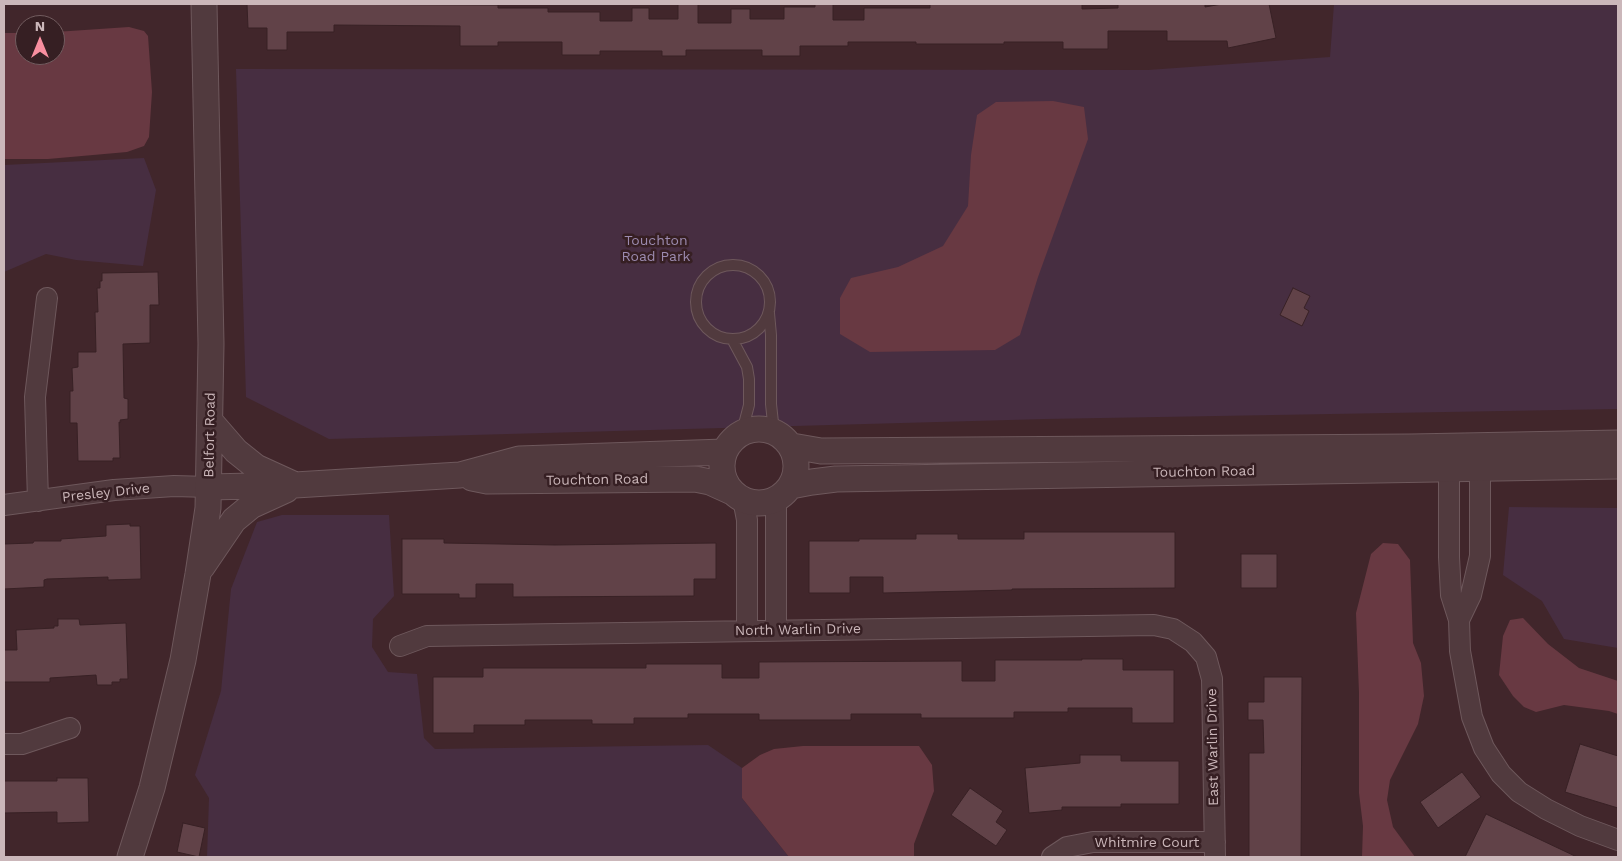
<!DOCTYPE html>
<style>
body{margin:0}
#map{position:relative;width:1622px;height:861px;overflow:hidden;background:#41262b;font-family:"Work Sans",sans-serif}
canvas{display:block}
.frame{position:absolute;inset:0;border:5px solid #cbb7ba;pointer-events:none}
.north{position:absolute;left:15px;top:15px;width:50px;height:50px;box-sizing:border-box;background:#361f23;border:1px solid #725c5f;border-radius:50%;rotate:0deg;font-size:14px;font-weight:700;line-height:20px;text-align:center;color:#cbb7ba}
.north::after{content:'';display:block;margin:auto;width:18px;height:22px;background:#f88e9f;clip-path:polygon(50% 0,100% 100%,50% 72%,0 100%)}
</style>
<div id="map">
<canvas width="1622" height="861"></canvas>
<div class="frame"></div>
<div class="north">N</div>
</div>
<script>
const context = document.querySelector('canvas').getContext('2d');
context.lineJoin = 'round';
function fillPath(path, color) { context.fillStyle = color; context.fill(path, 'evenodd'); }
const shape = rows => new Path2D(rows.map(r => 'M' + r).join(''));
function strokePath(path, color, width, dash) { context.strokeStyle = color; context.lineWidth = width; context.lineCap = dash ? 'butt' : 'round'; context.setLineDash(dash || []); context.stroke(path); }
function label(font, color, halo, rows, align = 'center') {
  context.font = font + ' "Work Sans",sans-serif'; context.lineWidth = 5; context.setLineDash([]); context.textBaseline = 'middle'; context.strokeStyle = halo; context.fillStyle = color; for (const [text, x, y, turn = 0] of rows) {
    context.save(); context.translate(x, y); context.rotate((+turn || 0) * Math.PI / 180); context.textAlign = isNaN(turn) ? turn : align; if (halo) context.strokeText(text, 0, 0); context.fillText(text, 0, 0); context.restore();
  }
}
const green = shape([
 [1334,4,1618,4,1618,409,1045,419,329,439,246,397,236,69,1148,70,1330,57],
 [144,158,156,190,143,266,76,260,46,254,4,272,4,165],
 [1509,507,1618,508,1618,648,1564,639,1542,601,1503,575],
 [282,515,389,515,394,596,373,619,372,647,388,672,417,674,424,738,435,749,708,745,742,768,742,798,789,857,207,857,209,798,195,775,221,691,231,589,257,522]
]);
const water = shape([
 [129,27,144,31,148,36,152,92,149,137,144,146,127,152,48,159,4,159,4,33,25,33,25,55,55,55,55,32],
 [1053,101,1084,107,1088,139,1038,277,1020,335,995,350,870,352,840,334,840,298,851,278,898,267,943,246,968,206,971,155,977,115,996,102],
 [1383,543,1398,544,1410,560,1413,643,1421,663,1424,696,1418,724,1390,780,1387,800,1393,827,1415,857,1362,857,1363,826,1359,793,1359,693,1356,613,1371,554],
 [1523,618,1548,644,1579,668,1618,681,1618,714,1609,711,1564,705,1536,712,1524,707,1513,696,1499,675,1503,636,1510,620],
 [803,746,919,746,932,765,934,791,914,844,914,857,789,857,742,798,742,768,760,755,774,749]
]);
const building = shape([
 [247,4,498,5,498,8,548,8,548,12,600,12,600,21,632,21,632,8,649,8,649,19,678,19,678,4,698,4,698,23,731,23,731,9,750,9,750,19,784,19,784,7,815,7,815,4,833,4,833,20,864,20,864,8,930,8,930,4,1082,4,1082,9,1118,8,1118,4,1205,4,1205,7,1222,4,1269,4,1276,38,1228,48,1227,41,1167,41,1167,31,1108,31,1108,49,1063,49,1063,42,1004,42,1004,44,916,44,916,42,848,42,848,46,800,46,800,56,762,56,762,50,686,50,686,56,662,56,662,51,600,51,600,55,562,55,562,42,498,42,498,46,460,46,460,26,334,25,334,32,287,32,287,50,267,50,267,28,248,28,247,4],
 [158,272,159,305,150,305,150,343,123,344,124,398,128,399,128,419,120,420,121,422,119,422,120,458,113,458,113,461,78,461,77,423,70,423,70,391,73,391,72,368,78,367,78,352,96,352,95,312,98,312,97,288,100,288,100,281,102,281,102,273,158,272],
 [1293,288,1310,296,1304,308,1309,311,1302,326,1280,315,1293,288],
 [130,524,130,526,140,526,141,579,108,580,108,577,47,579,44,580,44,587,4,589,4,544,33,543,34,541,61,541,61,539,106,536,106,525,130,524],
 [1024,532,1175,532,1175,588,1012,589,1012,590,883,593,883,577,850,577,850,593,809,593,809,541,859,541,859,539,916,539,916,534,958,534,958,539,1024,539,1024,532],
 [402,539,444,539,444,543,555,545,716,543,716,579,694,579,694,596,513,597,513,584,476,584,476,598,459,598,459,594,402,594,402,539],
 [1241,554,1277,554,1277,588,1241,588,1241,554],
 [58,619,79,619,80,625,126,623,128,679,120,679,120,682,112,682,112,685,97,685,96,675,50,678,50,682,4,682,4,650,17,650,16,630,54,628,54,626,58,626,58,619],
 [1082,659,1123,659,1123,670,1174,670,1174,723,1132,723,1132,708,1068,708,1068,712,1014,712,1014,718,921,718,921,714,851,714,851,720,759,720,759,714,688,714,688,718,634,718,634,724,592,724,592,720,525,720,525,725,474,725,474,733,433,733,433,677,483,677,483,668,646,668,646,664,722,664,722,678,759,678,759,662,962,661,962,681,995,681,995,660,1082,660,1082,659],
 [1264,677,1302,677,1301,857,1249,857,1249,753,1264,753,1263,720,1248,720,1248,702,1264,702,1264,677],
 [1580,744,1618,756,1618,808,1565,792,1580,744],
 [1080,755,1121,755,1121,761,1179,761,1179,804,1121,804,1121,807,1062,807,1062,810,1029,813,1025,768,1080,763,1080,755],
 [1462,772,1481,797,1438,828,1420,802,1462,772],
 [57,778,88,778,89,822,57,823,57,812,4,813,4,781,57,781,57,778],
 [970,788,1003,811,996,822,1007,830,996,846,951,815,970,788],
 [1486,814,1577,857,1465,857,1486,814],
 [183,823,205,828,199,857,177,852,183,823]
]);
const service = shape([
 '696 302a37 37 0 1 1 74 0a37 37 0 1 1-74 0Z',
 [769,313,771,335,771,404,774,432],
 [732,339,747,367,749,379,749,405,742,432]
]);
const minor = shape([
 [1449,454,1449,557,1451,595,1459,620,1460,651,1472,717,1484,748,1501,774,1519,792,1546,809,1580,826,1618,840],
 [743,499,747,520,747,631],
 [38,501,35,397,47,298],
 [4,505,114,490,174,486,209,487],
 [1459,620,1471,595,1480,556,1480,453],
 [776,630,776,499],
 [400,646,427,636,1154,625,1173,629,1193,642,1206,657,1212,679,1215,857],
 [4,744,22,744,70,728],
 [1052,857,1067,847,1093,842,1215,842]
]);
const tertiary = shape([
 [210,421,236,451,256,467,291,483],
 '722 466a37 37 0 1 1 74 0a37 37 0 1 1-74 0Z',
 [792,446,821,451,1411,447,1618,443],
 [472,478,487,481,695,479,710,482,732,492],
 [791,486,812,482,836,479,1618,466],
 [209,487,295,485,460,475,519,459,724,452],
 [202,567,234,520,251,506,286,490],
 [130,857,152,788,183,660,198,574,208,508,211,344,204,4]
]);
const parkNames = [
 ["Touchton",656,241],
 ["Road Park",656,257]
];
const streetNames = [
 ["Belfort Road",210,435,-89],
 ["Touchton Road",1204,472,-1],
 ["Touchton Road",597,480,-1],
 ["Presley Drive",106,493,-6],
 ["North Warlin Drive",798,630,-1],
 ["East Warlin Drive",1213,747,-91],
 ["Whitmire Court",1147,843]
];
fillPath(green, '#472e41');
fillPath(water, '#683942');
fillPath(building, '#614248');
strokePath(building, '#382125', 1);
strokePath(service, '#6e585c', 12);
strokePath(minor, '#6e585c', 22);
strokePath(tertiary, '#6e585c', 27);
strokePath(service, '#513a3e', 10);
strokePath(minor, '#513a3e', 20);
strokePath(tertiary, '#513a3e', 25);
label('14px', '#9c8bb0', '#361f23', parkNames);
label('14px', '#cbb7ba', '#361f23', streetNames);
</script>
